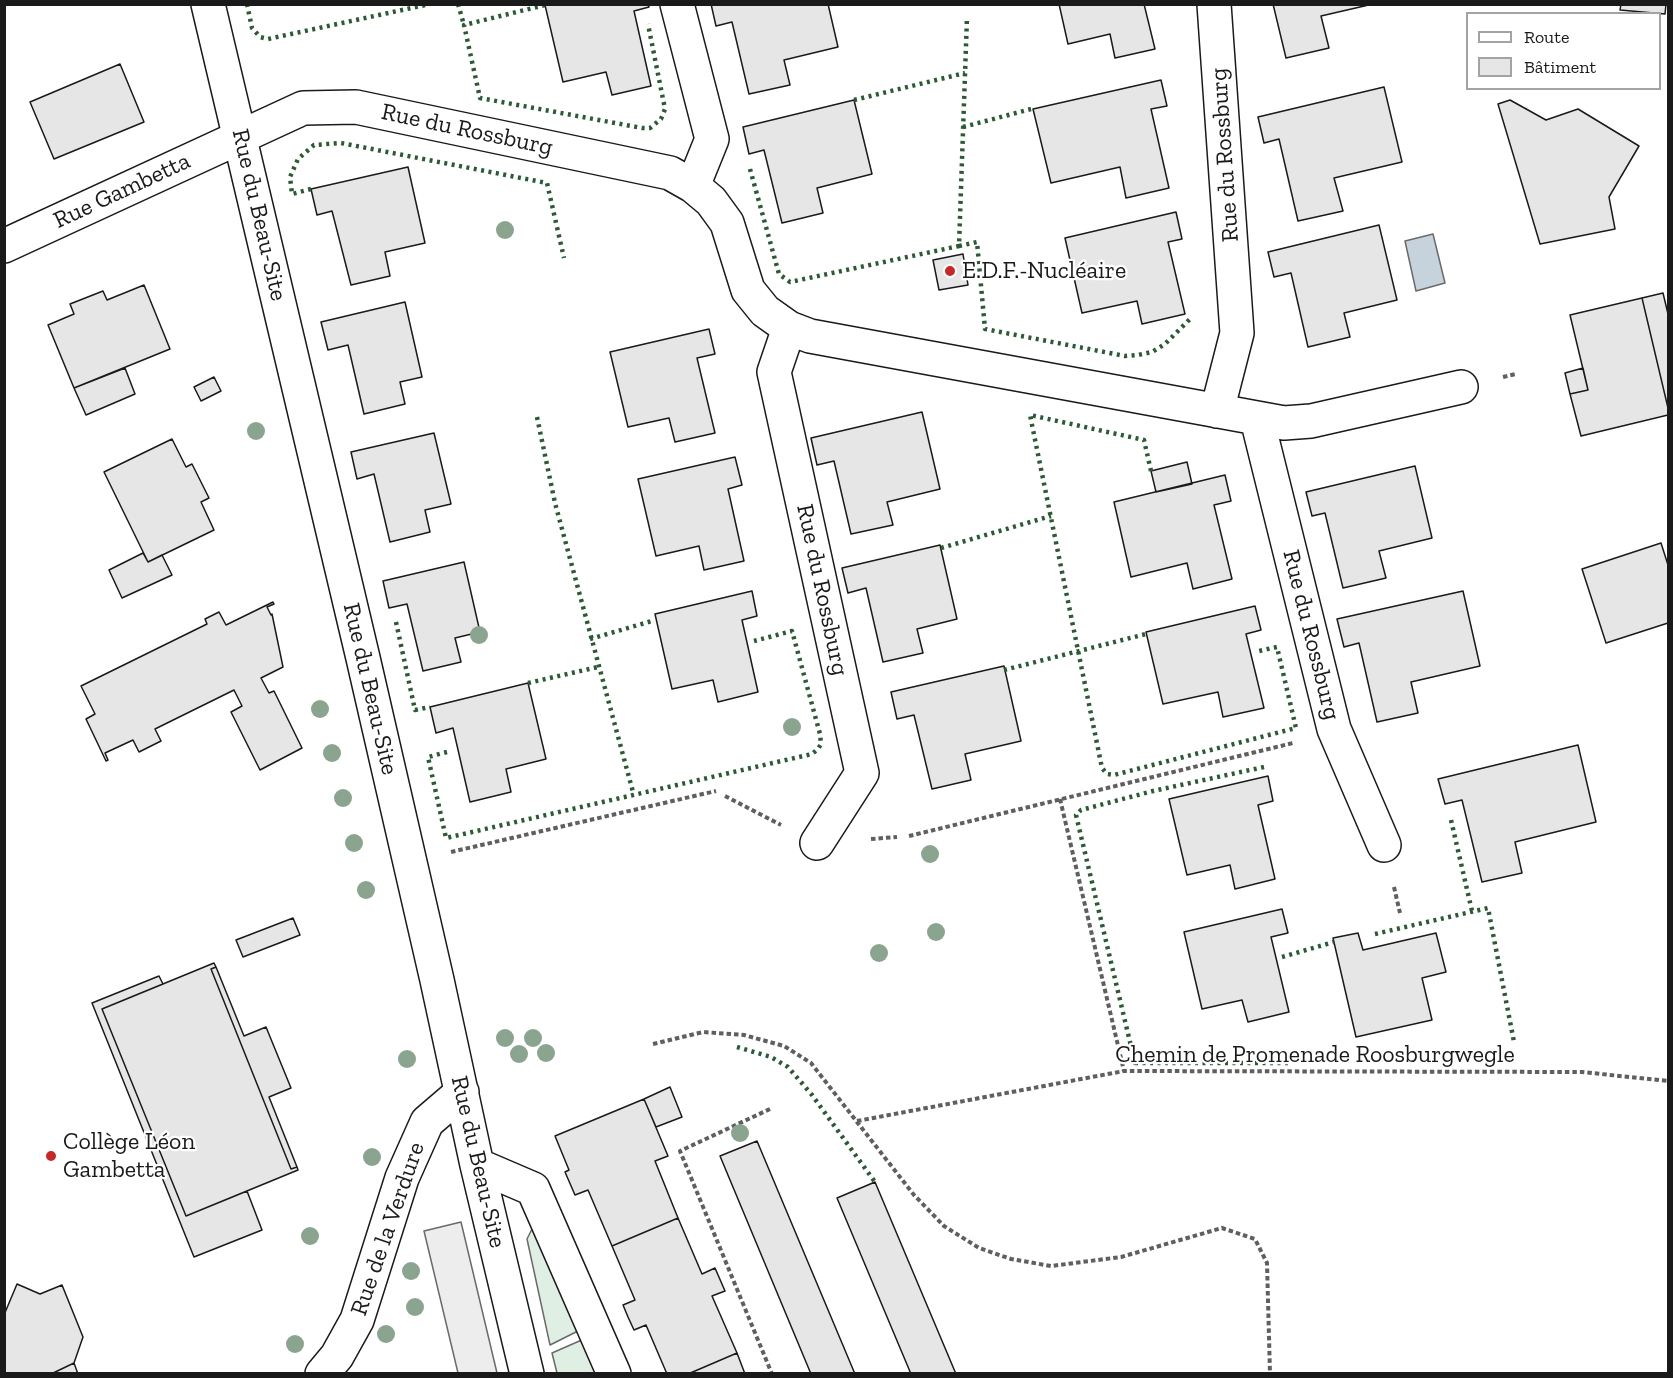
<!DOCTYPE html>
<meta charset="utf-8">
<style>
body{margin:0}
#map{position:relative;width:1673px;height:1378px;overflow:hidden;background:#fff;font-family:"Zilla Slab",serif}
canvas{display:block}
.frame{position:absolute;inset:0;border:6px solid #1a1a1a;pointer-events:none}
.legend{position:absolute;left:1466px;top:12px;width:195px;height:78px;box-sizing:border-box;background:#fff;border:2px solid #a3a3a3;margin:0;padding:8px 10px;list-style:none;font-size:18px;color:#1a1a1a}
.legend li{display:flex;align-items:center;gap:12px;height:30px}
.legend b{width:30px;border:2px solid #a3a3a3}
</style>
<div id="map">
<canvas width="1673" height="1378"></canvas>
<div class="frame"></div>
<ul class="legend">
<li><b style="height:8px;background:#fff"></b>Route</li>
<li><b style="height:16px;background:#e6e6e6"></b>Bâtiment</li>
</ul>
</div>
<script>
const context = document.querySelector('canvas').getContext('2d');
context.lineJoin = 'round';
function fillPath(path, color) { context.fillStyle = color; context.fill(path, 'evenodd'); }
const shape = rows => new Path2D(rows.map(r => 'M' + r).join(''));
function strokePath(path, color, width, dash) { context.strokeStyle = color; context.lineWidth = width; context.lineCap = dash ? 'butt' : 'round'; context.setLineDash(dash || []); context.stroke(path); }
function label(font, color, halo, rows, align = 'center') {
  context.font = font + ' "Zilla Slab",serif'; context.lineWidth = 4.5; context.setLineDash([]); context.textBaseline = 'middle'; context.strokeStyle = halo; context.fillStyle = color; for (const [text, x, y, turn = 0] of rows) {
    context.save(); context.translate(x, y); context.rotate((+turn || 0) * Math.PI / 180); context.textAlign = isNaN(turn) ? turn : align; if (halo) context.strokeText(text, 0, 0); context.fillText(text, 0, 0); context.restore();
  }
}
const green = shape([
 [534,1225,580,1330,550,1345,527,1239,534,1225],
 [584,1339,599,1373,557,1373,552,1353,584,1339]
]);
const parking = shape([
 [461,1222,497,1373,458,1373,424,1231,461,1222]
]);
const water = shape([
 [1433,234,1445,283,1416,291,1405,241,1433,234]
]);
const building = shape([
 [648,4,649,7,634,11,651,86,612,95,606,72,563,82,545,5,648,4],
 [711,4,828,4,838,47,784,60,790,85,749,94,732,22,716,26,711,4],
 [1059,4,1144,4,1155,49,1115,58,1110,34,1068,44,1059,4],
 [1273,4,1373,4,1321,16,1329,48,1286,58,1273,4],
 [1621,4,1666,4,1665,14,1620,10,1621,4],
 [120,64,144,122,54,159,30,102,120,64],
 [1161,80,1167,106,1151,109,1169,188,1126,198,1120,167,1051,183,1033,109,1161,80],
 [1384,87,1402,162,1334,178,1343,211,1298,221,1279,139,1264,143,1258,117,1384,87],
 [854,100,872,174,817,188,823,213,782,223,764,150,749,154,743,127,854,100],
 [1510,100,1546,120,1578,109,1639,146,1609,197,1615,229,1540,244,1498,104,1510,100],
 [408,167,425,243,385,252,390,276,351,285,332,211,317,215,311,189,408,167],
 [1176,212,1182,239,1168,242,1185,314,1142,324,1137,301,1082,313,1065,238,1176,212],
 [1379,225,1397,300,1344,313,1350,337,1308,347,1291,273,1274,277,1268,252,1379,225],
 [963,254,968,285,939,290,933,260,963,254],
 [144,285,170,349,74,388,48,325,74,314,70,304,103,291,107,300,144,285],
 [1663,293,1668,314,1668,408,1642,298,1663,293],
 [1642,298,1668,408,1668,415,1581,436,1570,394,1588,390,1570,315,1642,298],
 [405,302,422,377,400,382,405,404,364,414,348,345,328,350,321,322,405,302],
 [709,329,715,354,697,358,715,433,675,442,669,418,628,427,610,352,709,329],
 [125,368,135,394,86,415,74,388,125,368],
 [1583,368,1588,390,1570,394,1565,373,1583,368],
 [214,377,221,391,201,401,194,387,214,377],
 [922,412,940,489,887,502,893,525,851,534,834,461,817,465,811,438,922,412],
 [434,433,451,504,425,510,430,532,390,542,374,474,357,479,351,452,434,433],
 [172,439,186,467,192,464,209,498,201,502,214,530,148,562,104,472,172,439],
 [735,457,742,485,728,489,744,561,704,570,699,546,656,556,638,479,735,457],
 [1187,462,1192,484,1156,492,1151,471,1187,462],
 [1415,466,1432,538,1379,551,1386,578,1343,588,1325,513,1312,516,1306,492,1415,466],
 [1225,475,1231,501,1214,505,1232,579,1193,589,1187,563,1131,577,1114,502,1225,475],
 [1661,543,1668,565,1668,623,1606,643,1582,569,1661,543],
 [940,545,957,619,917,629,923,653,883,662,866,588,848,593,842,568,940,545],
 [143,553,148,562,162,555,172,575,122,598,109,570,143,553],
 [464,562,480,632,455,638,461,662,423,671,407,604,389,608,383,581,464,562],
 [752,591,757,616,742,620,758,692,718,702,713,680,672,689,655,614,752,591],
 [1463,591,1480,666,1411,682,1418,713,1377,722,1359,643,1344,647,1337,619,1463,591],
 [273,602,274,604,267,607,271,615,272,614,283,667,261,678,269,693,274,691,302,748,260,770,231,712,242,706,234,690,155,729,161,741,139,752,133,740,105,753,108,760,106,761,86,719,95,714,81,686,207,624,205,619,219,612,226,625,273,602],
 [1255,606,1261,630,1246,634,1264,708,1223,717,1218,692,1163,704,1146,632,1255,606],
 [1004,666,1021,741,965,754,971,780,932,789,914,715,897,719,891,692,1004,666],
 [528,683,546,759,506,769,511,792,470,802,453,728,436,733,430,707,528,683],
 [1578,745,1596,822,1515,842,1522,873,1482,882,1462,800,1445,804,1438,779,1578,745],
 [1268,776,1273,801,1258,805,1275,879,1235,889,1230,865,1187,875,1169,799,1268,776],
 [1282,909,1288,933,1271,937,1289,1012,1248,1022,1242,1000,1202,1009,1184,932,1282,909],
 [293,918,300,935,243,957,236,940,293,918],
 [1358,933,1363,950,1436,933,1446,972,1422,978,1432,1020,1356,1037,1333,938,1358,933],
 [214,963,216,967,211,969,291,1169,297,1167,298,1170,186,1216,102,1009,214,963],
 [216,967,244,1036,266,1027,291,1088,269,1097,297,1167,291,1169,211,969,216,967],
 [159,976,163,984,102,1009,186,1216,247,1191,262,1230,194,1257,92,1003,159,976],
 [670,1087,682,1117,656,1127,644,1099,670,1087],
 [644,1099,668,1156,655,1161,678,1218,612,1246,588,1190,575,1195,565,1172,569,1170,555,1136,644,1099],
 [757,1141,855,1374,811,1374,720,1156,757,1141],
 [875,1182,956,1374,911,1374,837,1198,875,1182],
 [678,1218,702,1274,715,1268,725,1291,712,1296,737,1353,688,1374,667,1374,646,1325,634,1330,628,1317,623,1305,635,1300,612,1246,678,1218],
 [17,1284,40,1294,62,1285,83,1337,74,1363,51,1374,4,1374,4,1315,17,1284],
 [737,1353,745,1374,688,1374,737,1353],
 [74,1363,78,1374,51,1374,74,1363]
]);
const path = shape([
 [1503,377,1516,374],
 [725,796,781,825],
 [1060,799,1124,1071],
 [909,836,1293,743],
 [871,839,897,837],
 [451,852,716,791],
 [1394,887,1400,913],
 [653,1044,703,1032,744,1035,784,1046,811,1063,914,1195,944,1226,979,1248,1011,1259,1051,1266,1121,1257,1222,1228,1255,1239,1267,1263,1270,1374],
 [770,1109,680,1151,772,1374],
 [857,1121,1124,1071,1582,1072,1668,1081]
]);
const minor = shape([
 [208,4,363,658,437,980,477,1165,527,1374],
 [677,4,712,139,693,186],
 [1214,4,1237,333,1217,411],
 [4,246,303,108,356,107,670,173,693,186,711,201,727,223,748,290,765,311,789,328,810,336,1284,423,1311,421,1461,387],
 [789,328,774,372,862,773,817,843],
 [1257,419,1334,729,1384,845],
 [477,1165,533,1189,614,1374],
 [322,1374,337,1356,357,1320,402,1178,427,1122,462,1092]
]);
const hedge = shape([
 [247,4,252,28,260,37,268,39,430,4],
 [458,4,464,25],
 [545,5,464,25,480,98,642,128,650,128,661,119,665,109,648,24],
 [854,100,965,73],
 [963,127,1031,109],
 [750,169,779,274,790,282,959,246,967,17],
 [311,189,292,194,290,177,298,159,314,145,341,143,547,183,564,258],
 [959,246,977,242,985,329,1125,356,1138,355,1152,352,1165,344,1191,318],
 [537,417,555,503,633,792],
 [1151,471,1144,440,1030,415,1102,768,1107,774,1114,775,1296,728,1277,647,1259,651],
 [941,548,1051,516],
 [396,622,415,710,430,707],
 [590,639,652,621],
 [1004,670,1146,634],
 [528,683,598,667],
 [447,752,428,757,446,838,812,754,818,749,821,744,820,734,792,631,754,641],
 [1264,767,1153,791,1081,810,1076,815,1135,1063,1291,1063],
 [1451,820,1472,911],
 [1375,934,1488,908,1514,1042],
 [1282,957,1334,942],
 [737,1047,771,1057,788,1067,812,1095,875,1182]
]);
const trees = [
 [505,230],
 [256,431],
 [479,635],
 [320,709],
 [792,727],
 [332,753],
 [343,798],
 [354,843],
 [930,854],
 [366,890],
 [936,932],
 [879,953],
 [505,1038],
 [533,1038],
 [546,1053],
 [519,1054],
 [407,1059],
 [740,1133],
 [372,1157],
 [310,1236],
 [411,1271],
 [415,1307],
 [386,1334],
 [295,1344]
];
const markers = [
 [950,271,6,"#c62828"],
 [51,1156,6,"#c62828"]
];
const streetNames = [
 ["Rue du Rossburg",467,130,12],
 ["Rue du Rossburg",1225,155,-94],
 ["Rue Gambetta",122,191,-25],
 ["Rue du Beau-Site",259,215,77],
 ["Rue du Rossburg",822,590,78],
 ["Rue du Rossburg",1311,635,76],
 ["Rue du Beau-Site",370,689,77],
 ["Chemin de Promenade Roosburgwegle",1315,1055],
 ["Rue du Beau-Site",478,1162,77],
 ["Rue de la Verdure",388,1229,-71]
];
const poiNames = [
 ["E.D.F.-Nucléaire",962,271],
 ["Collège Léon",63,1142],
 ["Gambetta",63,1170]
];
fillPath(green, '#e0efe3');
strokePath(green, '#6a6a6a', 1.5);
fillPath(parking, '#ededed');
strokePath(parking, '#6a6a6a', 1.5);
fillPath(water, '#c6d2dc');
strokePath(water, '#6a6a6a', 1.5);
fillPath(building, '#e6e6e6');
strokePath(building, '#1a1a1a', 1.5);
strokePath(minor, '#1a1a1a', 36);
strokePath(path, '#5f5f5f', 4, [4.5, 3]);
strokePath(minor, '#fff', 33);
strokePath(hedge, '#2b5a34', 4.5, [3, 4.5]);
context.fillStyle = '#8aa48f';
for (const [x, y] of trees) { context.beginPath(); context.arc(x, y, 9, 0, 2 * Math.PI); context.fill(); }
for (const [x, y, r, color] of markers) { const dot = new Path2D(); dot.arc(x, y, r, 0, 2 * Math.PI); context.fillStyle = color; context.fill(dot); strokePath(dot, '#fff', 2); }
label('24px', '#1a1a1a', '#fff', streetNames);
label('24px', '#1a1a1a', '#fff', poiNames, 'left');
</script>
